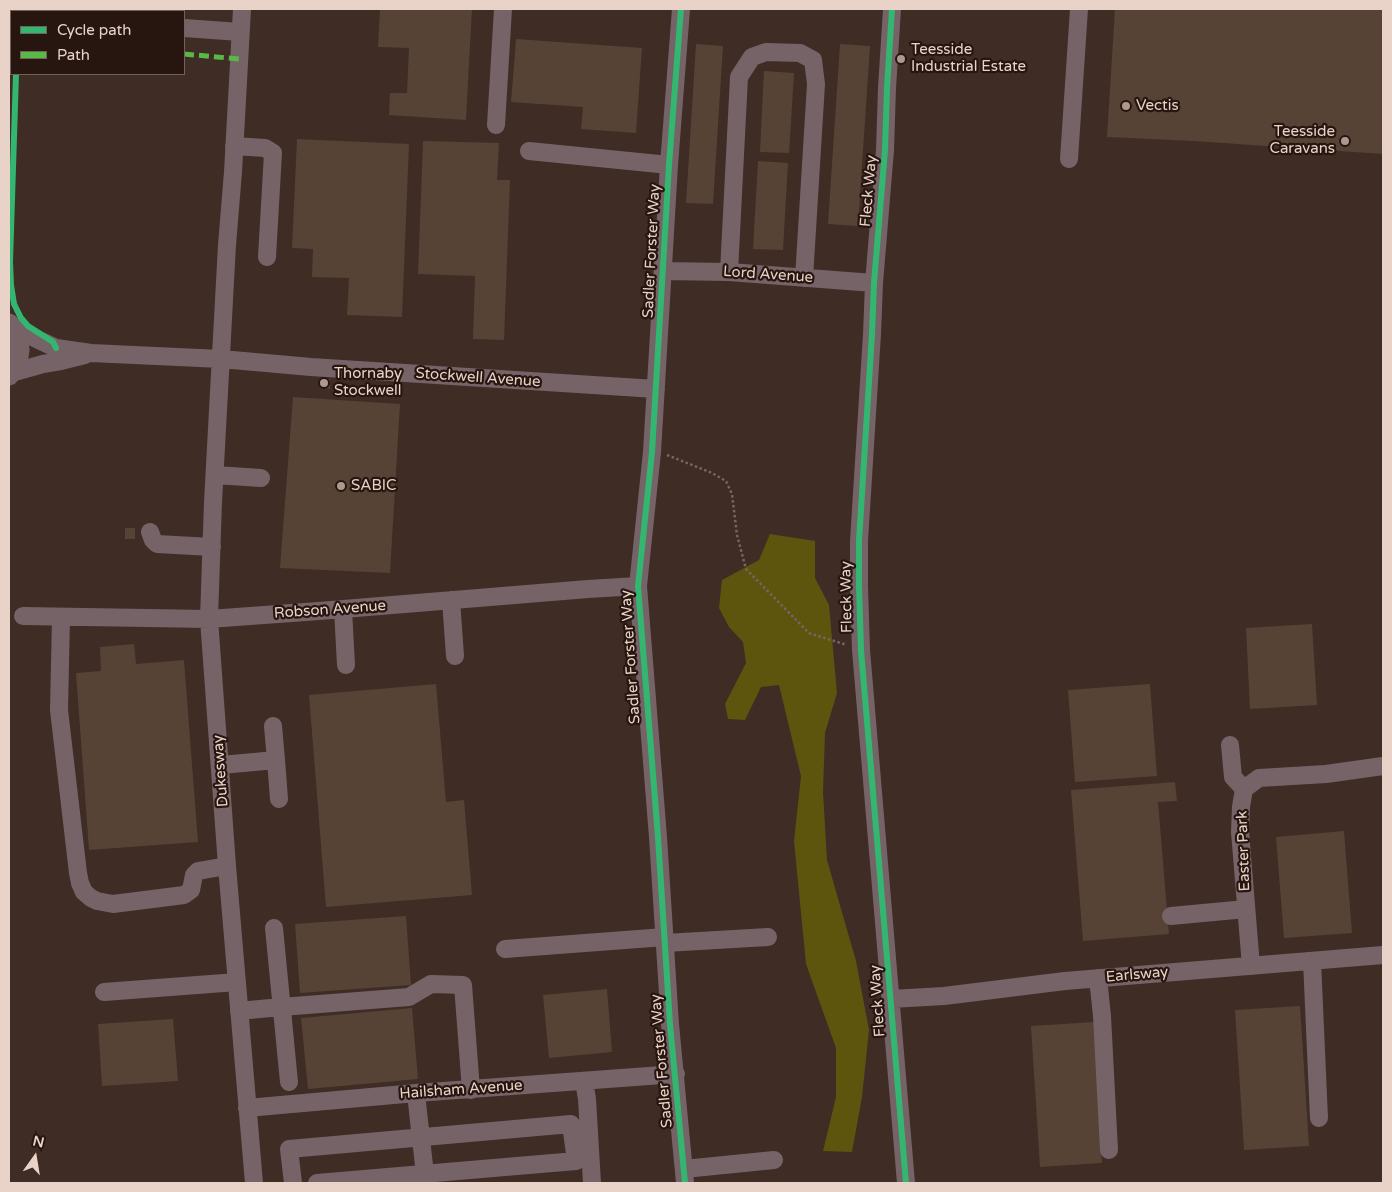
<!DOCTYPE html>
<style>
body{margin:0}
#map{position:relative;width:1392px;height:1192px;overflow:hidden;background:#3f2c24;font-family:"Varela Round",sans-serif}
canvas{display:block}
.frame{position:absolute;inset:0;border:10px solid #e9d2c8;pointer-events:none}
.legend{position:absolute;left:10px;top:10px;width:175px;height:65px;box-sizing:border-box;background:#26160f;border:1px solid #746159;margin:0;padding:6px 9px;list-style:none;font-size:15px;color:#e9d2c8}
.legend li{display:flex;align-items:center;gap:10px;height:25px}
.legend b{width:25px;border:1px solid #746159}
.north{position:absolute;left:10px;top:1132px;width:50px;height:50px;-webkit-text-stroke:4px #26160f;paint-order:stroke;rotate:13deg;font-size:14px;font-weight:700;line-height:20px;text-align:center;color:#e9d2c8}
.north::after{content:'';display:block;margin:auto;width:18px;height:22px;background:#e9d2c8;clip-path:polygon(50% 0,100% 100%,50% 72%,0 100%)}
</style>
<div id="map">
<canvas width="1392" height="1192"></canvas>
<div class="frame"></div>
<ul class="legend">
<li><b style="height:6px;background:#33b770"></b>Cycle path</li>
<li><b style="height:6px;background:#58b947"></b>Path</li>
</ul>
<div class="north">N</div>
</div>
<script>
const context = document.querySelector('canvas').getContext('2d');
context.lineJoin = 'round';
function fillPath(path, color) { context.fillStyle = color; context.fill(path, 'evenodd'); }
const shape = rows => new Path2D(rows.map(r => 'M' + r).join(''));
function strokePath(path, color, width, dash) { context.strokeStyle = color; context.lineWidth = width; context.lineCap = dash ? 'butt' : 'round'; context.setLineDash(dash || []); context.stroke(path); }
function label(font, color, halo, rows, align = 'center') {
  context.font = font + ' "Varela Round",sans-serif'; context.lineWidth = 4.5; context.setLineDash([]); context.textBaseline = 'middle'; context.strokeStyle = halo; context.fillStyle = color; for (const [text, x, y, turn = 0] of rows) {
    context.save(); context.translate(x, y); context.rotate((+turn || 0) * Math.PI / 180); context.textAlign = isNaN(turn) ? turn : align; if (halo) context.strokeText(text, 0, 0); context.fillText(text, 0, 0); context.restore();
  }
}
const forest = shape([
 [770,534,815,541,815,578,829,605,837,693,825,733,823,792,827,860,856,961,869,1030,862,1097,852,1152,823,1151,836,1097,836,1048,806,964,794,841,801,776,779,685,761,687,745,720,728,719,725,704,746,663,743,642,729,627,719,608,722,580,759,560]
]);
const building = shape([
 [380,9,472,9,466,120,389,115,390,93,407,93,409,48,378,47],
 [1115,9,1383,9,1383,154,1194,141,1107,137],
 [516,39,642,48,636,133,581,129,583,107,511,102],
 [696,44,723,46,713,204,686,203],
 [840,44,870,46,858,226,828,224],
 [764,71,794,73,789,153,760,152],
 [297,139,409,144,402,317,347,315,349,278,312,277,313,249,292,248],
 [423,141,499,143,497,180,510,180,504,340,473,339,475,276,418,274],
 [758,161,788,163,783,250,753,249],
 [319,379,330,379,330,389,319,387],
 [293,397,400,404,390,573,280,568],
 [125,528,135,528,135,539,125,539],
 [1312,624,1317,705,1250,709,1246,628],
 [134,644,136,664,184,660,198,842,89,850,76,673,101,671,100,647],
 [436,684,446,802,464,800,472,895,326,907,309,695],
 [1150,684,1157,776,1075,782,1068,690],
 [1175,782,1177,801,1158,802,1169,934,1083,941,1071,790],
 [1344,831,1352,933,1284,938,1276,837],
 [406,916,411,985,300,993,295,924],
 [607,989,612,1052,549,1058,543,995],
 [1300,1006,1309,1146,1244,1150,1235,1010],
 [412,1008,418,1079,308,1089,301,1018],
 [173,1019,178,1081,102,1086,98,1024],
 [1094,1022,1102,1163,1040,1167,1031,1026]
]);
const path = shape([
 [667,455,712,473,726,481,732,494,737,535,746,569,809,633,847,645]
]);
const minor = shape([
 [159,9,160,11],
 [242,9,233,172,227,245,213,502,209,619,227,866,254,1183],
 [681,9,669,165,652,452,638,586,658,837,670,1024,685,1183],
 [892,9,887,88,885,150,874,283,872,334,859,541,859,586,861,650,906,1183],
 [184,28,240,32],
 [496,125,503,9],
 [234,146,265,148,273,153,267,257],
 [529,151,669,165],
 [1069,159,1079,9],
 [663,271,729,272,874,283],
 [729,272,739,77,752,57,766,52,800,53,813,60,816,84,804,278],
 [11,327,56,348,91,353,221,359,311,367,656,389],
 [11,373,43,364,61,361,85,355],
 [215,475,261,478],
 [150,532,153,540,157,544,212,547],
 [451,600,455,656],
 [343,609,346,665],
 [23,616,209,619,319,611,588,589,638,586],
 [61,617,59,710,78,873,80,883,84,892,91,898,97,901,113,904,184,895,191,890,194,875,198,871,227,866],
 [273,726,276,760],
 [1230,745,1233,777,1244,789],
 [221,765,276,760,279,799],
 [1171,916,1246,909],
 [274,928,289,1082],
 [665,943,768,937],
 [505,949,665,937],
 [1312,961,1319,1118],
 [1251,966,1240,832,1241,807,1244,789,1259,778,1326,774,1383,766],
 [1098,978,1102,1016,1109,1150],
 [104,992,237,982],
 [891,999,944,996,1065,981,1383,955],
 [239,1011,281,1007,409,997,431,984,463,985,471,1090],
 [584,1081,587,1099,592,1183],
 [416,1093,419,1121,426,1183],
 [247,1108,416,1093,676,1074],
 [684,1169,774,1160],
 [293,1183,289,1149,571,1124,576,1161,317,1183]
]);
const major = shape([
 [9,324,17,337,19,350,17,363,9,375]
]);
const quiet = shape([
 [184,54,239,59]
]);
const cycleway = shape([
 [681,9,669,165,652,452,638,586,658,837,670,1024,685,1183],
 [892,9,887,88,885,150,874,283,872,334,859,541,859,586,861,650,906,1183],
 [16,74,10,262,11,285,14,304,21,318,28,326,53,342,56,348]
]);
const markers = [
 [901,59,5,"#ae988f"],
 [1126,106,5,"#ae988f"],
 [1345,141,5,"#ae988f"],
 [324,383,5,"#ae988f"],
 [341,486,5,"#ae988f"]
];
const poiNames = [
 ["Teesside",911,50],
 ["Industrial Estate",911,67],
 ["Vectis",1136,106],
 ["Teesside",1335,132,"right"],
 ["Caravans",1335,149,"right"],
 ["Thornaby",334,374],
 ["Stockwell",334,391],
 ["SABIC",351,486]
];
const streetNames = [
 ["Fleck Way",869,191,-85],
 ["Sadler Forster Way",652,251,-87],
 ["Lord Avenue",768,275,4],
 ["Stockwell Avenue",478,378,4],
 ["Fleck Way",847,597,-91],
 ["Robson Avenue",330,610,-4],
 ["Sadler Forster Way",631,657,-94],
 ["Dukesway",221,771,-94],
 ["Easter Park",1244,851,-92],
 ["Earlsway",1137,975,-5],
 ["Fleck Way",878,1001,-94],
 ["Sadler Forster Way",662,1061,-95],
 ["Hailsham Avenue",461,1090,-4]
];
fillPath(forest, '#5d550d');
fillPath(building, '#564335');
strokePath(path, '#756565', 2.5, [2.5, 2.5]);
strokePath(minor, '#756368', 18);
strokePath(major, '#776265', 21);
strokePath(quiet, '#58b947', 5, [10, 5]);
strokePath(cycleway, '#33b770', 6);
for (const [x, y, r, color] of markers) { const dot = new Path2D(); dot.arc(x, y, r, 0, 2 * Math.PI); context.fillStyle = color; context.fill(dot); strokePath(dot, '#26160f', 2); }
label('15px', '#e9d2c8', '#26160f', poiNames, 'left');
label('15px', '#e9d2c8', '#26160f', streetNames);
</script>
